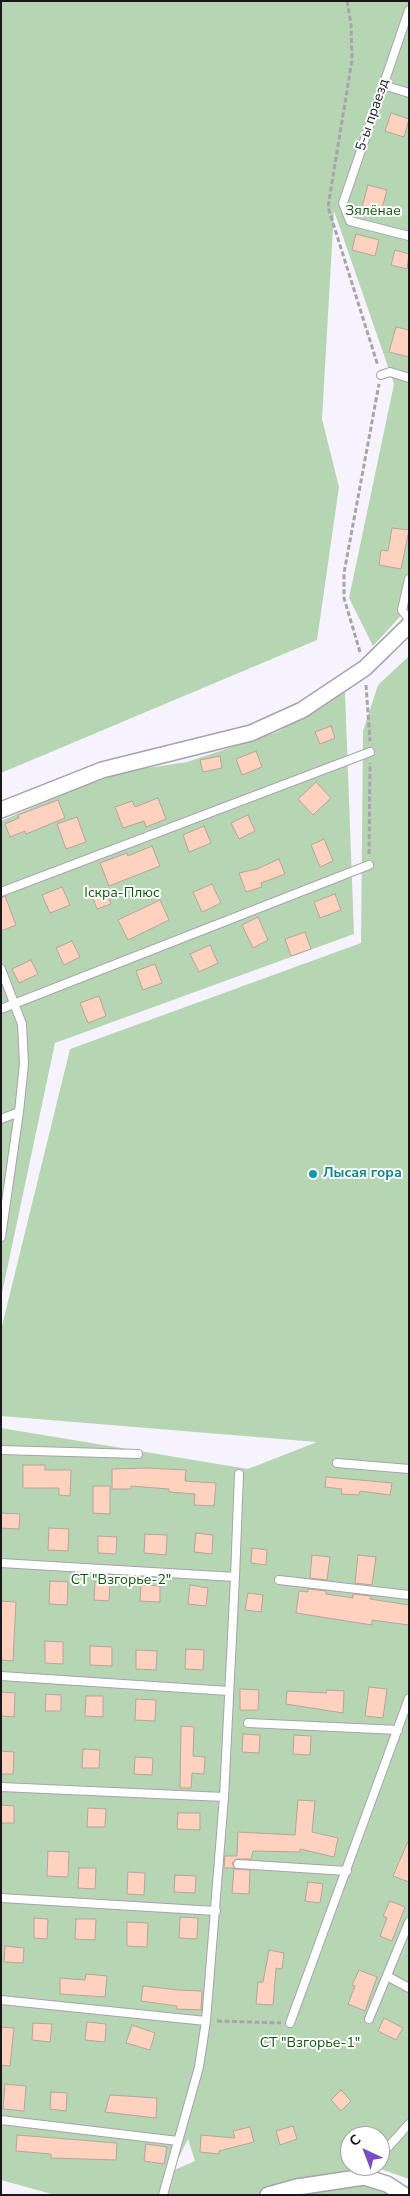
<!DOCTYPE html>
<meta charset="utf-8">
<style>
body{margin:0}
#map{position:relative;width:410px;height:2196px;overflow:hidden;background:#f7f3fd;font-family:"Nunito Sans",sans-serif}
canvas{display:block}
.frame{position:absolute;inset:0;border:2px solid #19171c;pointer-events:none}
.north{position:absolute;left:340px;top:2126px;width:50px;height:50px;box-sizing:border-box;background:#fff;border:1px solid #a3a2a4;border-radius:50%;rotate:317deg;font-size:14px;font-weight:700;line-height:20px;text-align:center;color:#19171c}
.north::after{content:'';display:block;margin:auto;width:18px;height:22px;background:#7a4dc6;clip-path:polygon(50% 0,100% 100%,50% 72%,0 100%)}
</style>
<div id="map">
<canvas width="410" height="2196"></canvas>
<div class="frame"></div>
<div class="north">С</div>
</div>
<script>
const context = document.querySelector('canvas').getContext('2d');
context.lineJoin = 'round';
function fillPath(path, color) { context.fillStyle = color; context.fill(path, 'evenodd'); }
const shape = rows => new Path2D(rows.map(r => 'M' + r).join(''));
function strokePath(path, color, width, dash) { context.strokeStyle = color; context.lineWidth = width; context.lineCap = dash ? 'butt' : 'round'; context.setLineDash(dash || []); context.stroke(path); }
function label(font, color, halo, rows, align = 'center') {
  context.font = font + ' "Nunito Sans",sans-serif'; context.lineWidth = 4; context.setLineDash([]); context.textBaseline = 'middle'; context.strokeStyle = halo; context.fillStyle = color; for (const [text, x, y, turn = 0] of rows) {
    context.save(); context.translate(x, y); context.rotate((+turn || 0) * Math.PI / 180); context.textAlign = isNaN(turn) ? turn : align; if (halo) context.strokeText(text, 0, 0); context.fillText(text, 0, 0); context.restore();
  }
}
const green = shape([
 [1,1,409,1,409,607,373,646,349,598,394,384,334,211,322,419,339,487,317,640,1,773],
 [409,656,409,2179,375,2167,344,2173,404,2195,55,2195,1,2180,1,1428,248,1469,317,1442,1,1416,1,1330,70,1049,361,943,363,731,378,685],
 [350,2136,380,2136,380,2166,350,2166],
 [188,2139,195,2161,172,2171],
 [345,692,354,934,55,1043,1,1298,1,821,82,786,127,771,187,762,277,732]
]);
const building = shape([
 [391,113,409,119,404,137,385,131,391,113],
 [368,185,387,190,381,212,362,207,368,185],
 [356,234,379,240,375,256,352,250,356,234],
 [395,250,409,254,407,269,391,265,395,250],
 [396,327,409,330,409,357,389,352,396,327],
 [392,528,409,530,401,569,379,565,381,550,388,551,392,528],
 [331,726,335,738,320,744,315,732,331,726],
 [256,751,262,767,242,775,236,759,256,751],
 [220,756,222,768,203,772,200,760,220,756],
 [316,782,331,798,313,815,298,799,316,782],
 [158,798,166,819,146,827,144,821,123,828,115,807,132,801,135,807,158,798],
 [58,800,65,818,26,834,25,831,10,837,5,824,19,818,18,815,58,800],
 [248,815,255,831,239,839,231,823,248,815],
 [77,817,86,842,66,849,57,824,77,817],
 [204,826,211,843,189,852,183,835,204,826],
 [324,839,333,861,320,867,311,845,324,839],
 [152,846,160,866,109,886,100,863,127,853,128,856,152,846],
 [279,859,285,874,261,883,262,887,246,892,239,873,257,869,279,859],
 [212,884,221,903,202,912,193,892,212,884],
 [62,887,70,905,50,913,42,895,62,887],
 [105,888,111,904,97,909,91,893,105,888],
 [335,894,341,910,320,918,314,902,335,894],
 [5,896,16,925,1,931,1,898,5,896],
 [160,900,169,920,128,940,118,920,160,900],
 [258,917,268,940,253,948,242,925,258,917],
 [305,932,311,949,291,956,285,939,305,932],
 [72,941,80,957,64,965,56,948,72,941],
 [210,945,218,963,199,972,190,954,210,945],
 [31,960,38,974,19,983,12,969,31,960],
 [155,964,162,983,143,990,136,971,155,964],
 [99,996,106,1016,88,1023,80,1003,99,996],
 [23,1465,45,1465,45,1470,71,1470,70,1496,59,1495,59,1488,23,1488,23,1465],
 [147,1468,186,1470,185,1481,216,1483,214,1506,194,1505,195,1494,169,1492,169,1489,131,1486,131,1489,112,1489,112,1469,147,1468],
 [326,1477,392,1483,390,1495,360,1491,359,1495,341,1494,342,1489,325,1487,326,1477],
 [93,1486,110,1486,110,1514,93,1513,93,1486],
 [1,1513,20,1514,19,1529,1,1528,1,1513],
 [49,1528,69,1529,68,1551,48,1550,49,1528],
 [196,1533,213,1535,212,1554,194,1552,196,1533],
 [145,1534,167,1535,166,1555,144,1553,145,1534],
 [98,1536,117,1537,116,1554,98,1553,98,1536],
 [252,1548,267,1550,266,1565,251,1563,252,1548],
 [312,1555,330,1557,327,1580,310,1578,312,1555],
 [358,1555,376,1557,372,1585,355,1583,358,1555],
 [50,1581,68,1582,67,1605,49,1604,50,1581],
 [95,1582,110,1583,109,1601,94,1600,95,1582],
 [141,1585,160,1586,160,1602,140,1601,141,1585],
 [190,1585,208,1588,206,1606,188,1604,190,1585],
 [308,1589,326,1591,326,1594,353,1598,353,1594,371,1596,370,1599,409,1605,409,1625,372,1620,372,1625,296,1613,299,1591,308,1592,308,1589],
 [248,1593,263,1595,261,1612,245,1610,248,1593],
 [1,1601,16,1602,13,1661,1,1660,1,1601],
 [45,1641,63,1642,63,1664,45,1663,45,1641],
 [90,1646,112,1647,112,1666,90,1665,90,1646],
 [186,1649,204,1650,203,1670,185,1669,186,1649],
 [136,1650,157,1651,156,1670,136,1669,136,1650],
 [369,1687,387,1689,383,1718,365,1716,369,1687],
 [240,1689,259,1690,258,1710,240,1710,240,1689],
 [327,1690,344,1691,343,1713,286,1704,287,1691,326,1693,327,1690],
 [1,1692,15,1693,14,1717,1,1716,1,1692],
 [46,1694,61,1695,61,1711,45,1711,46,1694],
 [86,1696,103,1696,103,1717,85,1716,86,1696],
 [136,1699,156,1700,155,1721,135,1720,136,1699],
 [181,1726,194,1727,193,1756,205,1757,204,1774,192,1773,191,1788,180,1788,181,1726],
 [243,1734,260,1735,259,1753,242,1752,243,1734],
 [294,1735,311,1736,310,1755,293,1754,294,1735],
 [83,1749,100,1750,99,1768,82,1768,83,1749],
 [1,1751,14,1752,13,1774,1,1774,1,1751],
 [135,1757,153,1758,152,1775,134,1774,135,1757],
 [298,1800,315,1801,312,1832,338,1838,334,1857,300,1849,300,1852,253,1851,251,1859,236,1859,232,1863,235,1869,250,1870,249,1894,232,1893,234,1868,224,1868,225,1856,237,1856,238,1832,295,1835,298,1800],
 [1,1805,14,1806,14,1823,1,1823,1,1805],
 [88,1808,106,1809,105,1827,87,1827,88,1808],
 [178,1813,200,1813,200,1830,177,1829,178,1813],
 [409,1839,409,1882,393,1876,409,1839],
 [48,1851,69,1852,68,1877,47,1876,48,1851],
 [79,1868,96,1868,95,1889,78,1888,79,1868],
 [128,1872,145,1873,144,1895,127,1894,128,1872],
 [175,1875,196,1876,195,1893,174,1892,175,1875],
 [308,1882,323,1884,320,1903,305,1901,308,1882],
 [390,1901,405,1907,392,1941,380,1936,387,1918,383,1916,390,1901],
 [180,1917,198,1918,197,1939,179,1938,180,1917],
 [34,1918,48,1919,47,1939,34,1938,34,1918],
 [76,1919,96,1919,95,1940,75,1939,76,1919],
 [127,1922,148,1923,147,1947,127,1946,127,1922],
 [5,1946,24,1948,23,1963,4,1962,5,1946],
 [269,1950,284,1953,282,1969,276,1968,273,2005,256,2004,258,1982,263,1982,269,1950],
 [359,1970,377,1977,365,2011,348,2004,355,1986,352,1985,359,1970],
 [86,1974,107,1976,105,1997,60,1994,60,1978,85,1980,86,1974],
 [143,1986,178,1990,202,1991,201,2010,176,2009,177,2006,141,2001,143,1986],
 [384,2018,403,2028,396,2040,378,2031,384,2018],
 [87,2022,106,2024,105,2042,85,2040,87,2022],
 [33,2023,52,2024,50,2042,32,2040,33,2023],
 [132,2025,155,2033,150,2050,126,2043,132,2025],
 [1,2027,14,2028,10,2066,1,2065,1,2027],
 [5,2084,26,2086,24,2111,3,2109,5,2084],
 [341,2090,351,2101,341,2111,331,2100,341,2090],
 [51,2092,67,2093,66,2111,50,2109,51,2092],
 [110,2095,157,2098,156,2118,105,2112,110,2095],
 [293,2126,297,2139,280,2145,276,2131,293,2126],
 [250,2127,254,2142,219,2151,219,2154,200,2152,201,2135,235,2138,233,2131,250,2127],
 [17,2135,117,2143,116,2160,51,2158,51,2154,16,2151,17,2135],
 [146,2144,167,2147,164,2164,144,2161,146,2144]
]);
const path = shape([
 [347,1,351,24,352,60,328,207,378,366],
 [360,652,344,598,344,573,379,384],
 [366,685,370,741],
 [369,854,370,763],
 [217,2021,281,2023]
]);
const service = shape([
 [409,10,343,203,350,221,409,236],
 [383,85,409,93],
 [381,375,390,372,409,378],
 [409,579,402,610,409,620],
 [1,892,370,752],
 [1,969,22,1024,24,1064,19,1112,1,1237],
 [1,1009,369,865],
 [1,1119,19,1112],
 [1,1450,138,1454],
 [337,1463,409,1469],
 [1,1563,235,1577,239,1474],
 [279,1580,409,1595],
 [1,1676,229,1691],
 [248,1723,398,1730],
 [1,1787,224,1797,206,2021,199,2067,163,2195],
 [224,1797,235,1577],
 [238,1864,347,1871],
 [1,1898,216,1911],
 [387,1976,409,1988],
 [1,2000,206,2021],
 [369,2019,409,1922],
 [290,2023,409,1698],
 [1,2120,178,2141],
 [380,2156,409,2124]
]);
const minor = shape([
 [1,810,102,770,251,733,302,710,365,668,409,625],
 [268,2195,297,2187,364,2177,387,2184,404,2195]
]);
const markers = [
 [313,1174,5,"#0f9aa8"]
];
const streetNames = [
 ["5-ы праезд",373,115,-71]
];
const parkNames = [
 ["Зялёнае",373,212],
 ["Іскра-Плюс",122,894],
 ["СТ \"Взгорье-2\"",121,1581],
 ["СТ \"Взгорье-1\"",310,2044]
];
const cultureNames = [
 ["Лысая гора",323,1174]
];
fillPath(green, '#b6d6b3');
fillPath(building, '#fed2bf');
strokePath(building, '#b5a49d', 1);
strokePath(service, '#a7a1b0', 10);
strokePath(minor, '#a7a1b0', 18);
strokePath(path, '#a7a4ac', 3, [5, 2.5]);
strokePath(service, '#fff', 8);
strokePath(minor, '#fff', 15);
for (const [x, y, r, color] of markers) { const dot = new Path2D(); dot.arc(x, y, r, 0, 2 * Math.PI); context.fillStyle = color; context.fill(dot); strokePath(dot, '#fff', 2); }
label('14px', '#19171c', '#fff', streetNames);
label('14px', '#0e570d', '#fff', parkNames);
label('bold 14px', '#0d838f', '#fff', cultureNames, 'left');
</script>
